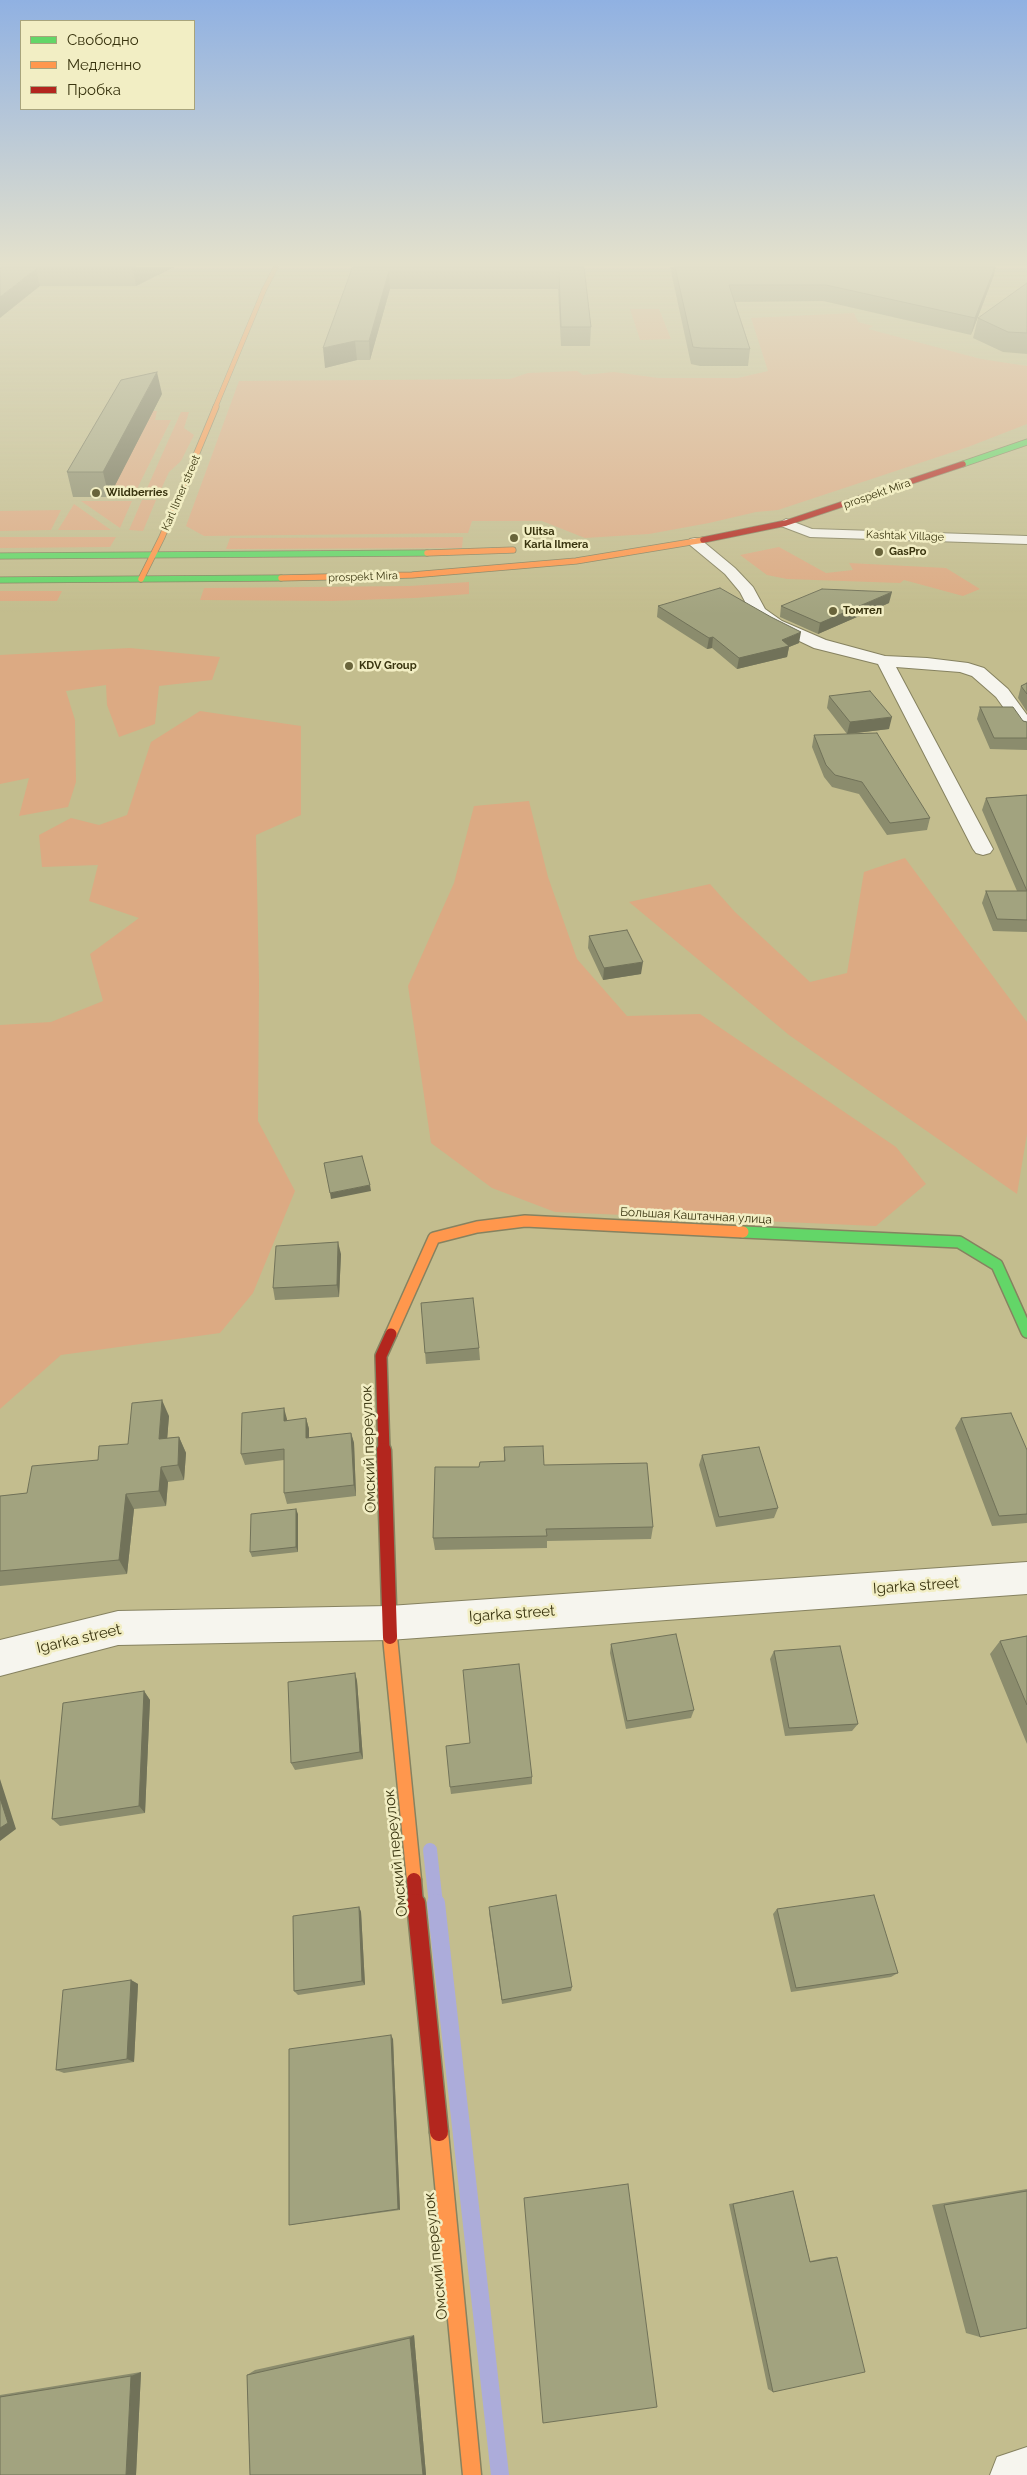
<!DOCTYPE html>
<meta charset="utf-8">
<style>
body{margin:0}
#map{position:relative;width:1027px;height:2475px;overflow:hidden;background:#c3bd8e;font-family:Raleway,sans-serif}
canvas{display:block}
.legend{position:absolute;left:20px;top:20px;width:175px;height:90px;box-sizing:border-box;background:#f2eec4;border:1px solid #a8a47c;margin:0;padding:6px 9px;list-style:none;font-size:15px;color:#39340f}
.legend li{display:flex;align-items:center;gap:10px;height:25px}
.legend b{width:25px;border:1px solid #a8a47c}
</style>
<div id="map">
<canvas width="1027" height="2475"></canvas>
<ul class="legend">
<li><b style="height:6px;background:#63d668"></b>Свободно</li>
<li><b style="height:6px;background:#ff974d"></b>Медленно</li>
<li><b style="height:6px;background:#b3261e"></b>Пробка</li>
</ul>
</div>
<script>
const context = document.querySelector('canvas').getContext('2d');
context.lineJoin = 'round';
function fillPath(path, color) { context.fillStyle = color; context.fill(path, 'evenodd'); }
const shape = rows => new Path2D(rows.map(r => 'M' + r).join(''));
function strokePath(path, color, width, dash) { context.strokeStyle = color; context.lineWidth = width; context.lineCap = dash ? 'butt' : 'round'; context.setLineDash(dash || []); context.stroke(path); }
function label(font, color, halo, rows, align = 'center') {
  context.font = font + ' Raleway,sans-serif'; context.lineWidth = 5; context.setLineDash([]); context.textBaseline = 'middle'; context.strokeStyle = halo; context.fillStyle = color; for (const [text, x, y, turn = 0] of rows) {
    context.save(); context.translate(x, y); context.rotate((+turn || 0) * Math.PI / 180); context.textAlign = isNaN(turn) ? turn : align; if (halo) context.strokeText(text, 0, 0); context.fillText(text, 0, 0); context.restore();
  }
}
const green = shape([
 [630,309,659,309,671,339,640,340],
 [854,313,858,322,873,326,868,329,981,359,1027,366,1027,424,968,447,778,510,756,512,709,523,649,534,585,538,542,521,472,521,468,533,204,536,186,526,239,381,510,379,528,373,577,371,583,375,614,372,658,378,738,378,768,371,751,318],
 [127,411,157,411,155,420,171,420,133,497,109,497],
 [181,412,189,412,184,428,194,435,181,461,169,472,158,496,144,495],
 [142,500,156,500,143,531,129,530],
 [81,501,132,501,120,528],
 [74,504,111,530,58,530],
 [61,510,51,530,0,531,0,511],
 [0,537,116,537,110,547,0,548],
 [463,537,462,548,226,549,230,538],
 [779,547,826,573,853,570,849,563,946,568,980,589,963,596,904,580,900,583,787,579,767,575,740,555],
 [469,582,469,594,415,598,332,601,200,600,204,588,410,586],
 [0,591,62,591,57,601,0,601],
 [130,648,220,657,212,680,159,686,155,724,119,737,107,705,106,685,66,691,75,720,76,782,68,807,19,816,29,778,0,784,0,655],
 [200,711,301,726,301,815,256,835,259,981,258,1121,295,1191,253,1293,220,1333,61,1355,0,1409,0,1025,51,1022,103,1001,90,954,139,918,89,901,98,865,42,867,39,835,71,818,99,825,127,815,151,742],
 [529,801,548,877,577,959,627,1016,700,1014,896,1147,926,1184,876,1226,555,1212,492,1188,431,1143,408,986,454,883,474,806],
 [905,858,1027,1022,1027,1134,1017,1194,789,1035,629,902,710,884,735,912,810,982,847,973,864,872]
]);
const streamFar1 = shape([
 [430,1850,436,1904]
]);
const stream = shape([
 [436,1903,500,2475]
]);
const street = shape([
 [786,519,812,529,1027,536,1027,544,810,537,781,526,779,523,786,519],
 [695,538,700,539,735,568,753,587,765,609,782,621,826,640,885,656,927,658,968,663,984,668,1008,689,1027,715,1027,733,1021,732,996,697,972,676,960,672,896,667,993,849,990,853,983,855,976,853,973,849,878,664,814,648,770,627,752,615,740,592,725,574,690,545,688,542,690,539,695,538],
 [1027,1562,1027,1594,389,1640,118,1645,0,1676,0,1640,118,1611,389,1606,1027,1562],
 [1027,2447,1027,2475,990,2475,997,2457,1027,2447]
]);
const fastFar1 = shape([
 [963,464,1027,442],
 [0,556,427,553],
 [0,580,281,578]
]);
const fast = shape([
 [743,1232,959,1242,997,1265,1027,1332]
]);
const slowFar4 = shape([
 [215,408,264,290,276,267]
]);
const slowFar3 = shape([
 [427,553,513,550],
 [281,578,412,575,576,561,703,540],
 [141,579,162,537,216,407]
]);
const slowFar2 = shape([
 [391,1334,434,1238,477,1227,525,1221,743,1232]
]);
const slowFar1 = shape([
 [390,1637,414,1880]
]);
const slow = shape([
 [439,2132,472,2475]
]);
const jamFar3 = shape([
 [703,540,786,523,963,464]
]);
const jamFar2 = shape([
 [384,1451,381,1356,391,1334]
]);
const jamFar1 = shape([
 [384,1450,390,1637],
 [414,1880,416,1904]
]);
const jam = shape([
 [416,1903,439,2132]
]);
const wall = shape([
 [0,267,174,267,136,286,40,286],
 [352,267,584,267,591,327,590,346,561,346,558,289,390,289,370,360,357,360,325,368],
 [670,267,996,267,994,275,971,335,823,301,735,302,750,349,748,366,700,366,691,364],
 [1027,283,1027,354,1003,352,973,338,978,318],
 [162,394,109,497,73,497,67,472],
 [889,603,818,634,780,617,781,606],
 [658,606,799,643,789,647,787,657,737,669,712,648,707,649,657,617],
 [1027,683,1027,712,1018,698,1021,686],
 [829,696,889,729,848,734,930,818,927,830,887,835,859,794,832,787,824,777,812,747,814,735,847,734,827,708],
 [980,707,1027,722,1027,750,990,749,977,719],
 [1027,795,1027,932,993,931,982,903,986,891,1017,891,982,810,986,798],
 [589,936,641,974,603,980,588,948],
 [341,1254,339,1297,275,1300,273,1288],
 [421,1303,479,1348,480,1360,426,1364],
 [169,1416,167,1438,179,1437,186,1453,184,1480,168,1482,166,1506,134,1509,127,1574,0,1586,0,1496,27,1493,98,1460,128,1444],
 [306,1418,309,1429,309,1438,351,1433,354,1443,356,1496,287,1504,284,1493,284,1460,245,1465,241,1454,287,1419,287,1421],
 [961,1418,1027,1450,1027,1523,992,1526,955,1428],
 [504,1447,544,1465,653,1527,651,1539,547,1541,547,1548,435,1550,433,1538,479,1467,504,1461],
 [702,1455,778,1508,774,1518,716,1527,699,1465],
 [298,1514,298,1552,252,1557,250,1552],
 [1027,1636,1027,1744,990,1654,1000,1641],
 [611,1644,694,1710,691,1718,626,1729,610,1653],
 [774,1651,858,1724,852,1731,785,1736,770,1659],
 [355,1673,357,1681,363,1759,295,1770,291,1763],
 [144,1691,150,1700,145,1813,60,1826,52,1819],
 [532,1777,532,1784,451,1794,450,1787],
 [359,1907,361,1912,365,1985,298,1995,294,1991],
 [777,1909,898,1973,891,1977,791,1992,773,1914],
 [489,1912,572,1987,571,1991,502,2004],
 [131,1980,138,1984,134,2062,64,2073,56,2070],
 [393,2039,400,2210,289,2225],
 [1027,2189,1027,2328,980,2337,966,2333,932,2205],
 [793,2191,810,2261,830,2257,837,2257,773,2392,768,2389,729,2204],
 [414,2335,426,2475,250,2475,247,2375,255,2370],
 [141,2372,136,2475,0,2475,0,2395]
]);
const shadedWall = shape([
 [136,267,174,267,136,286,133,269],
 [995,267,996,267,994,275,971,335,975,318],
 [36,269,40,286,0,318,0,297],
 [389,271,390,289,370,360,369,341],
 [355,341,357,360,325,368,323,348],
 [157,372,162,394,109,497,103,472],
 [892,592,889,603,818,634,820,623],
 [801,632,799,643,789,647,787,657,737,669,739,658],
 [713,637,712,648,707,649,709,638],
 [892,717,889,729,847,734,850,722],
 [643,962,641,974,603,980,604,968],
 [370,1185,371,1191,331,1199,330,1193],
 [338,1242,341,1254,339,1297,337,1285],
 [162,1400,169,1416,166,1454,159,1439],
 [284,1408,287,1419,287,1432,284,1421],
 [306,1418,309,1429,309,1448,306,1438],
 [351,1433,354,1443,356,1496,354,1485],
 [179,1437,186,1453,184,1480,178,1465],
 [161,1467,168,1482,166,1506,159,1491],
 [126,1494,134,1509,127,1574,119,1560],
 [296,1509,298,1514,298,1552,296,1547],
 [355,1673,357,1681,363,1759,360,1752],
 [144,1691,150,1700,145,1813,139,1806],
 [0,1779,16,1829,0,1841],
 [359,1907,361,1912,365,1985,362,1981],
 [131,1980,138,1984,134,2062,127,2059],
 [391,2035,393,2039,400,2210,398,2209],
 [414,2335,426,2475,423,2475,410,2338],
 [141,2372,136,2475,126,2475,131,2376]
]);
const building = shape([
 [0,267,136,267,133,269,36,269,0,297,0,267],
 [352,267,584,267,591,327,561,327,559,271,389,271,369,341,355,341,323,348,350,274,352,267],
 [675,267,995,267,975,318,826,285,729,285,750,349,701,348,693,347,675,267],
 [1027,283,1027,333,1008,332,978,318,1027,283],
 [157,372,103,472,67,472,121,380,157,372],
 [720,588,771,617,801,632,782,640,789,646,739,658,713,637,709,638,658,606,720,588],
 [822,589,892,592,820,623,781,606,822,589],
 [1027,683,1027,694,1021,686,1027,683],
 [870,691,892,717,850,722,829,696,870,691],
 [980,707,1013,707,1023,721,1027,722,1027,738,994,738,980,707],
 [877,733,930,818,890,823,862,782,835,775,826,765,814,735,877,733],
 [1027,795,1027,891,986,798,1027,795],
 [986,891,1027,891,1027,920,997,919,986,891],
 [627,930,643,962,604,968,589,936,627,930],
 [362,1156,370,1185,330,1193,324,1163,362,1156],
 [338,1242,337,1285,273,1288,276,1246,338,1242],
 [473,1298,479,1348,425,1353,421,1303,473,1298],
 [162,1400,159,1439,179,1437,178,1465,161,1467,159,1491,126,1494,119,1560,0,1571,0,1496,27,1493,32,1466,98,1460,99,1446,128,1444,132,1403,162,1400],
 [284,1408,284,1421,306,1418,306,1438,351,1433,354,1485,284,1493,284,1449,241,1454,242,1413,284,1408],
 [1011,1413,1027,1450,1027,1514,999,1516,961,1418,1011,1413],
 [543,1446,544,1465,647,1463,653,1527,546,1529,547,1536,433,1538,435,1467,479,1467,480,1462,505,1461,504,1447,543,1446],
 [759,1447,778,1508,719,1517,702,1455,759,1447],
 [296,1509,296,1547,250,1552,251,1514,296,1509],
 [676,1634,694,1710,627,1721,611,1644,676,1634],
 [1027,1636,1027,1705,1000,1641,1027,1636],
 [840,1646,858,1724,789,1728,774,1651,840,1646],
 [519,1664,532,1777,450,1787,446,1746,470,1743,463,1670,519,1664],
 [355,1673,360,1752,291,1763,288,1682,355,1673],
 [144,1691,139,1806,52,1819,63,1703,144,1691],
 [0,1798,8,1823,0,1828,0,1798],
 [556,1895,572,1987,502,2000,489,1907,556,1895],
 [874,1895,898,1973,796,1988,777,1909,874,1895],
 [359,1907,362,1981,294,1991,293,1916,359,1907],
 [131,1980,127,2059,56,2070,63,1990,131,1980],
 [391,2035,398,2209,289,2225,289,2049,391,2035],
 [628,2184,657,2407,543,2423,524,2198,628,2184],
 [793,2191,810,2262,837,2257,865,2372,773,2392,733,2204,793,2191],
 [1027,2191,1027,2328,980,2337,944,2205,1027,2191],
 [410,2338,423,2475,250,2475,247,2375,410,2338],
 [131,2376,126,2475,0,2475,0,2397,131,2376]
]);
const markers = [
 [96,493,5,"#69643b"],
 [514,538,5,"#69643b"],
 [879,552,5,"#69643b"],
 [833,611,5,"#69643b"],
 [349,666,5,"#69643b"]
];
const farPoinames = [
 ["Wildberries",106,493],
 ["Ulitsa",524,532],
 ["Karla Ilmera",524,545],
 ["GasPro",889,552],
 ["Томтел",843,611],
 ["KDV Group",359,666]
];
const farStreetnames = [
 ["Karl Ilmer street",181,493,-67],
 ["prospekt Mira",877,494,-19],
 ["Kashtak Village",905,536,2],
 ["prospekt Mira",363,577,-2]
];
const streetNames = [
 ["Большая Каштачная улица",696,1216,3]
];
const nearStreetnames = [
 ["Омский переулок",369,1449,-92],
 ["Igarka street",916,1586,-4],
 ["Igarka street",512,1614,-4],
 ["Igarka street",79,1639,-13],
 ["Омский переулок",396,1853,-96],
 ["Омский переулок",436,2256,-96]
];
fillPath(green, '#dcaa83');
strokePath(streamFar1, '#acacda', 14);
strokePath(stream, '#acacda', 18);
strokePath(street, '#868260', 2);
strokePath(fastFar1, '#868260', 7);
strokePath(fast, '#868260', 14);
strokePath(slowFar4, '#868260', 5.5);
strokePath(slowFar3, '#868260', 7);
strokePath(slowFar2, '#868260', 14);
strokePath(slowFar1, '#868260', 17);
strokePath(slow, '#868260', 21);
strokePath(jamFar3, '#868260', 7);
strokePath(jamFar2, '#868260', 14);
strokePath(jamFar1, '#868260', 17);
strokePath(jam, '#868260', 21);
fillPath(street, '#f6f5ee');
strokePath(fastFar1, '#63d668', 5.5);
strokePath(fast, '#63d668', 11);
strokePath(slowFar4, '#ff974d', 4.5);
strokePath(slowFar3, '#ff974d', 5.5);
strokePath(slowFar2, '#ff974d', 11);
strokePath(slowFar1, '#ff974d', 14);
strokePath(slow, '#ff974d', 18);
strokePath(jamFar3, '#b3261e', 5.5);
strokePath(jamFar2, '#b3261e', 11);
strokePath(jamFar1, '#b3261e', 14);
strokePath(jam, '#b3261e', 18);
fillPath(wall, '#8b8c6d');
fillPath(shadedWall, '#717259');
fillPath(building, '#a2a37f');
strokePath(building, '#717259', 1);
const sky = context.createLinearGradient(0, 0, 0, 614);
sky.addColorStop(0, '#90b1e2');
sky.addColorStop(0.43, '#e4e1cc');
sky.addColorStop(1, '#e4e1cc00');
context.fillStyle = sky;
context.fillRect(0, 0, 1027, 614);
for (const [x, y, r, color] of markers) { const dot = new Path2D(); dot.arc(x, y, r, 0, 2 * Math.PI); context.fillStyle = color; context.fill(dot); strokePath(dot, '#f2eec4', 2); }
label('bold 11px', '#39340f', '#f2eec4', farPoinames, 'left');
label('11px', '#39340f', '#f2eec4', farStreetnames);
label('12px', '#39340f', '#f2eec4', streetNames);
label('15px', '#39340f', '#f2eec4', nearStreetnames);
</script>
